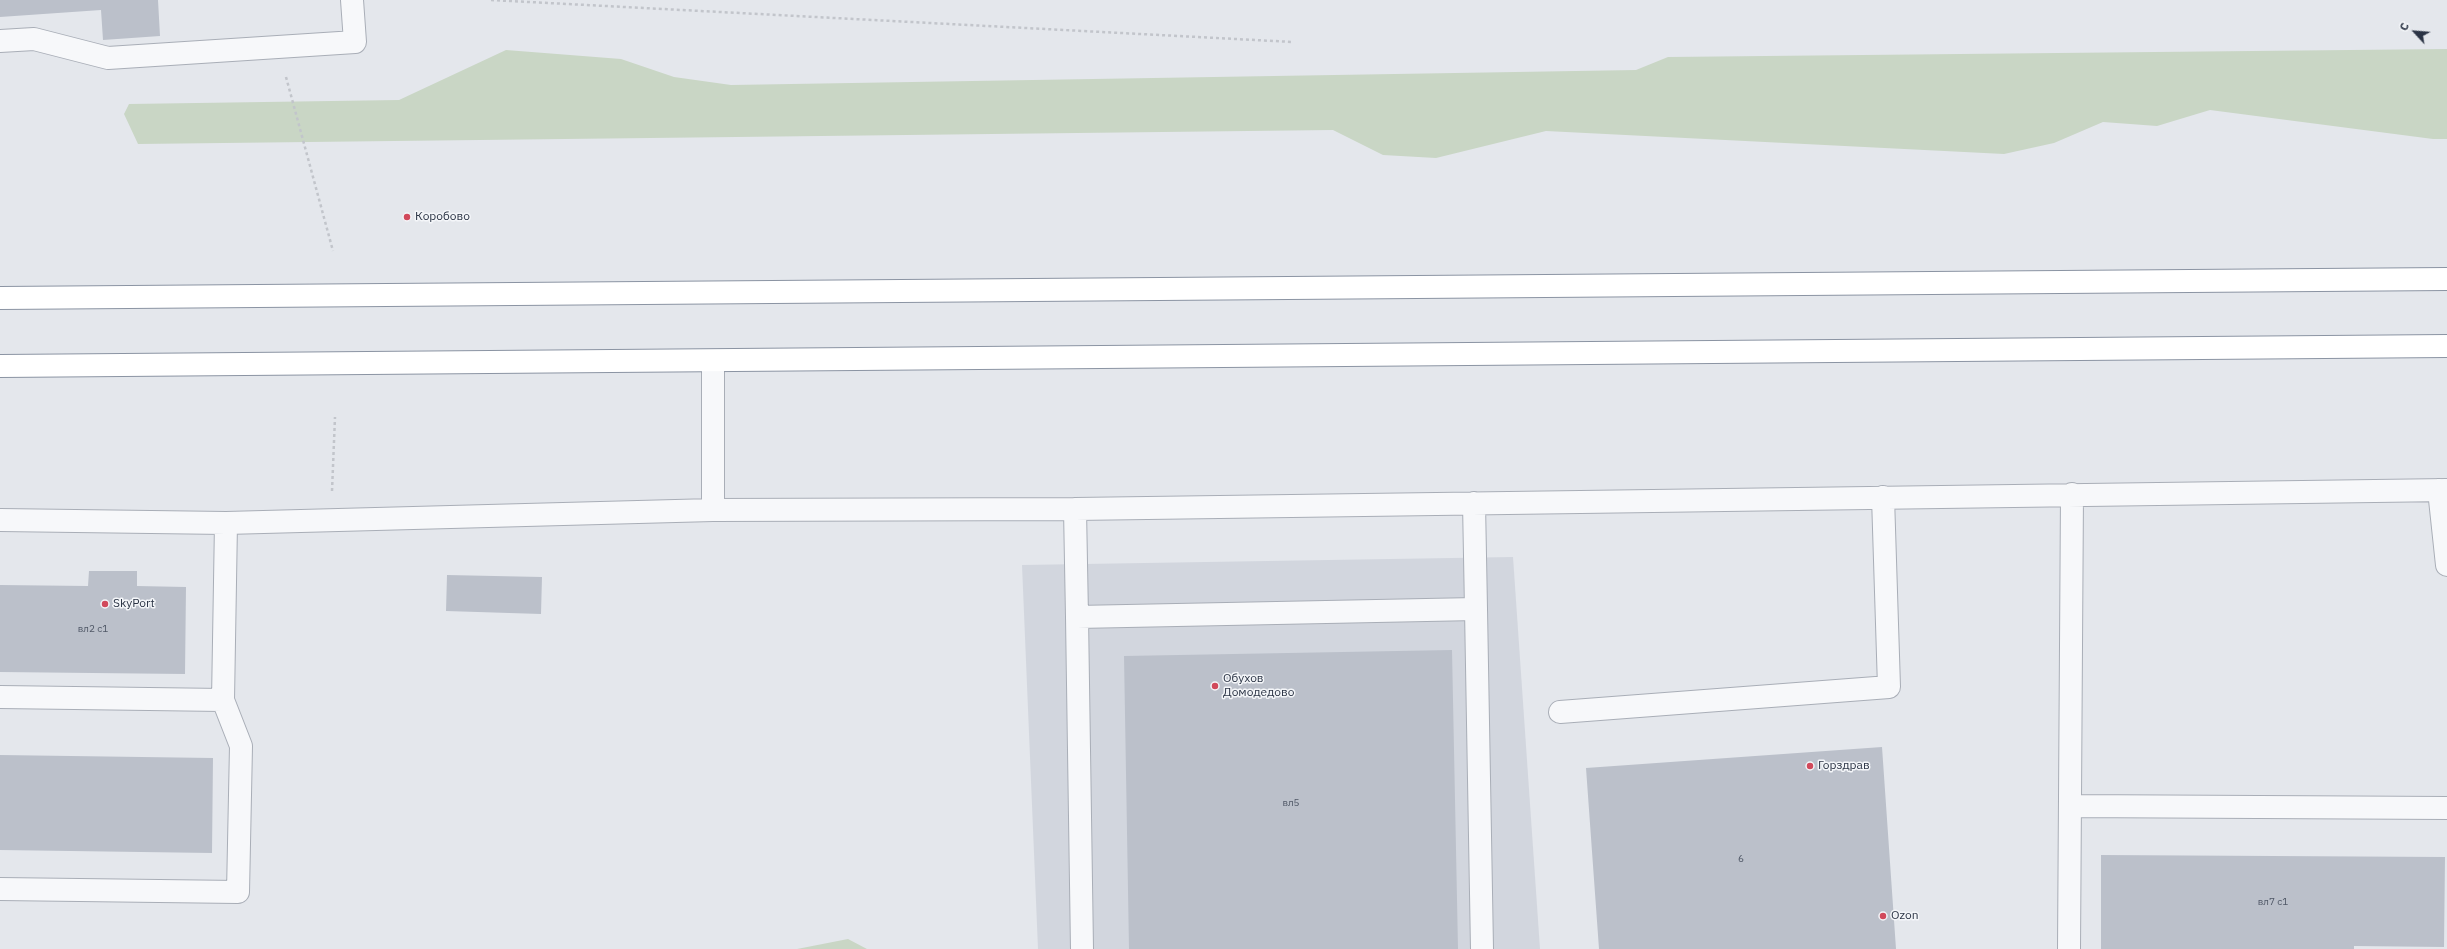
<!DOCTYPE html>
<meta charset="utf-8">
<style>
body{margin:0}
#map{position:relative;width:2447px;height:949px;overflow:hidden;background:#e4e7ec;font-family:"IBM Plex Sans",sans-serif}
canvas{display:block}
.north{position:absolute;left:2395px;top:12px;width:40px;height:40px;-webkit-text-stroke:3px #f4f6f9;paint-order:stroke;rotate:296deg;font-size:11px;font-weight:700;line-height:16px;text-align:center;color:#2b3445}
.north::after{content:'';display:block;margin:auto;width:14px;height:18px;background:#2b3445;clip-path:polygon(50% 0,100% 100%,50% 72%,0 100%)}
</style>
<div id="map">
<canvas width="2447" height="949"></canvas>
<div class="north">С</div>
</div>
<script>
const context = document.querySelector('canvas').getContext('2d');
context.lineJoin = 'round';
function fillPath(path, color) { context.fillStyle = color; context.fill(path, 'evenodd'); }
const shape = rows => new Path2D(rows.map(r => 'M' + r).join(''));
function strokePath(path, color, width, dash) { context.strokeStyle = color; context.lineWidth = width; context.lineCap = dash ? 'butt' : 'round'; context.setLineDash(dash || []); context.stroke(path); }
function label(font, color, halo, rows, align = 'center') {
  context.font = font + ' "IBM Plex Sans",sans-serif'; context.lineWidth = 3; context.setLineDash([]); context.textBaseline = 'middle'; context.strokeStyle = halo; context.fillStyle = color; for (const [text, x, y, turn = 0] of rows) {
    context.save(); context.translate(x, y); context.rotate((+turn || 0) * Math.PI / 180); context.textAlign = isNaN(turn) ? turn : align; if (halo) context.strokeText(text, 0, 0); context.fillText(text, 0, 0); context.restore();
  }
}
const built = shape([
 [1513,557,1540,949,1038,949,1022,565]
]);
const green = shape([
 [2447,49,2447,139,2433,139,2210,110,2157,126,2103,122,2054,143,2004,154,1546,131,1436,158,1383,155,1333,130,138,144,124,114,129,104,399,100,506,50,621,59,674,77,731,85,1636,70,1668,57],
 [848,939,867,949,797,949]
]);
const building = shape([
 [0,0,158,0,160,36,103,40,101,10,0,17],
 [89,571,137,571,137,586,186,587,185,674,0,672,0,585,88,586],
 [447,575,542,577,541,614,446,611],
 [1452,650,1458,949,1129,949,1124,656],
 [1882,747,1896,949,1599,949,1586,768],
 [0,755,213,758,212,853,0,850],
 [2101,855,2445,857,2444,947,2354,946,2354,949,2101,949]
]);
const path = shape([
 [491,0,1293,42],
 [286,77,333,251],
 [332,491,335,417]
]);
const minor = shape([
 [0,41,34,39,108,58,355,42,352,0],
 [2439,490,2447,565],
 [1075,509,1077,617,1476,609,1474,503],
 [713,510,1075,509,2447,490],
 [0,520,226,523,713,510,713,362],
 [1476,609,1482,949],
 [1077,617,1082,949],
 [0,697,223,700,226,523],
 [1560,712,1889,687,1883,497],
 [2070,806,2447,808],
 [0,889,238,892,241,746,223,700],
 [2069,949,2072,494]
]);
const highway = shape([
 [0,298,2447,279],
 [0,366,2447,346]
]);
const markers = [
 [407,217,4,"#d1495b"],
 [105,604,4,"#d1495b"],
 [1215,686,4,"#d1495b"],
 [1810,766,4,"#d1495b"],
 [1883,916,4,"#d1495b"]
];
const numberNames = [
 ["вл2 с1",93,629],
 ["вл5",1291,803],
 ["6",1741,859],
 ["вл7 с1",2273,902]
];
const poiNames = [
 ["Коробово",415,217],
 ["SkyPort",113,604],
 ["Обухов",1223,679],
 ["Домодедово",1223,693],
 ["Горздрав",1818,766],
 ["Ozon",1891,916]
];
fillPath(built, '#d2d6de');
fillPath(green, '#c9d6c5');
fillPath(building, '#bbc0ca');
strokePath(minor, '#a9aeb7', 24);
strokePath(highway, '#8b94a3', 24);
strokePath(path, '#c2c5cb', 2.5, [3, 3]);
strokePath(minor, '#f7f8fa', 22);
strokePath(highway, '#fff', 22);
for (const [x, y, r, color] of markers) { const dot = new Path2D(); dot.arc(x, y, r, 0, 2 * Math.PI); context.fillStyle = color; context.fill(dot); strokePath(dot, '#f4f6f9', 1.5); }
label('10px', '#4f5766', null, numberNames);
label('12px', '#2b3445', '#f4f6f9', poiNames, 'left');
</script>
